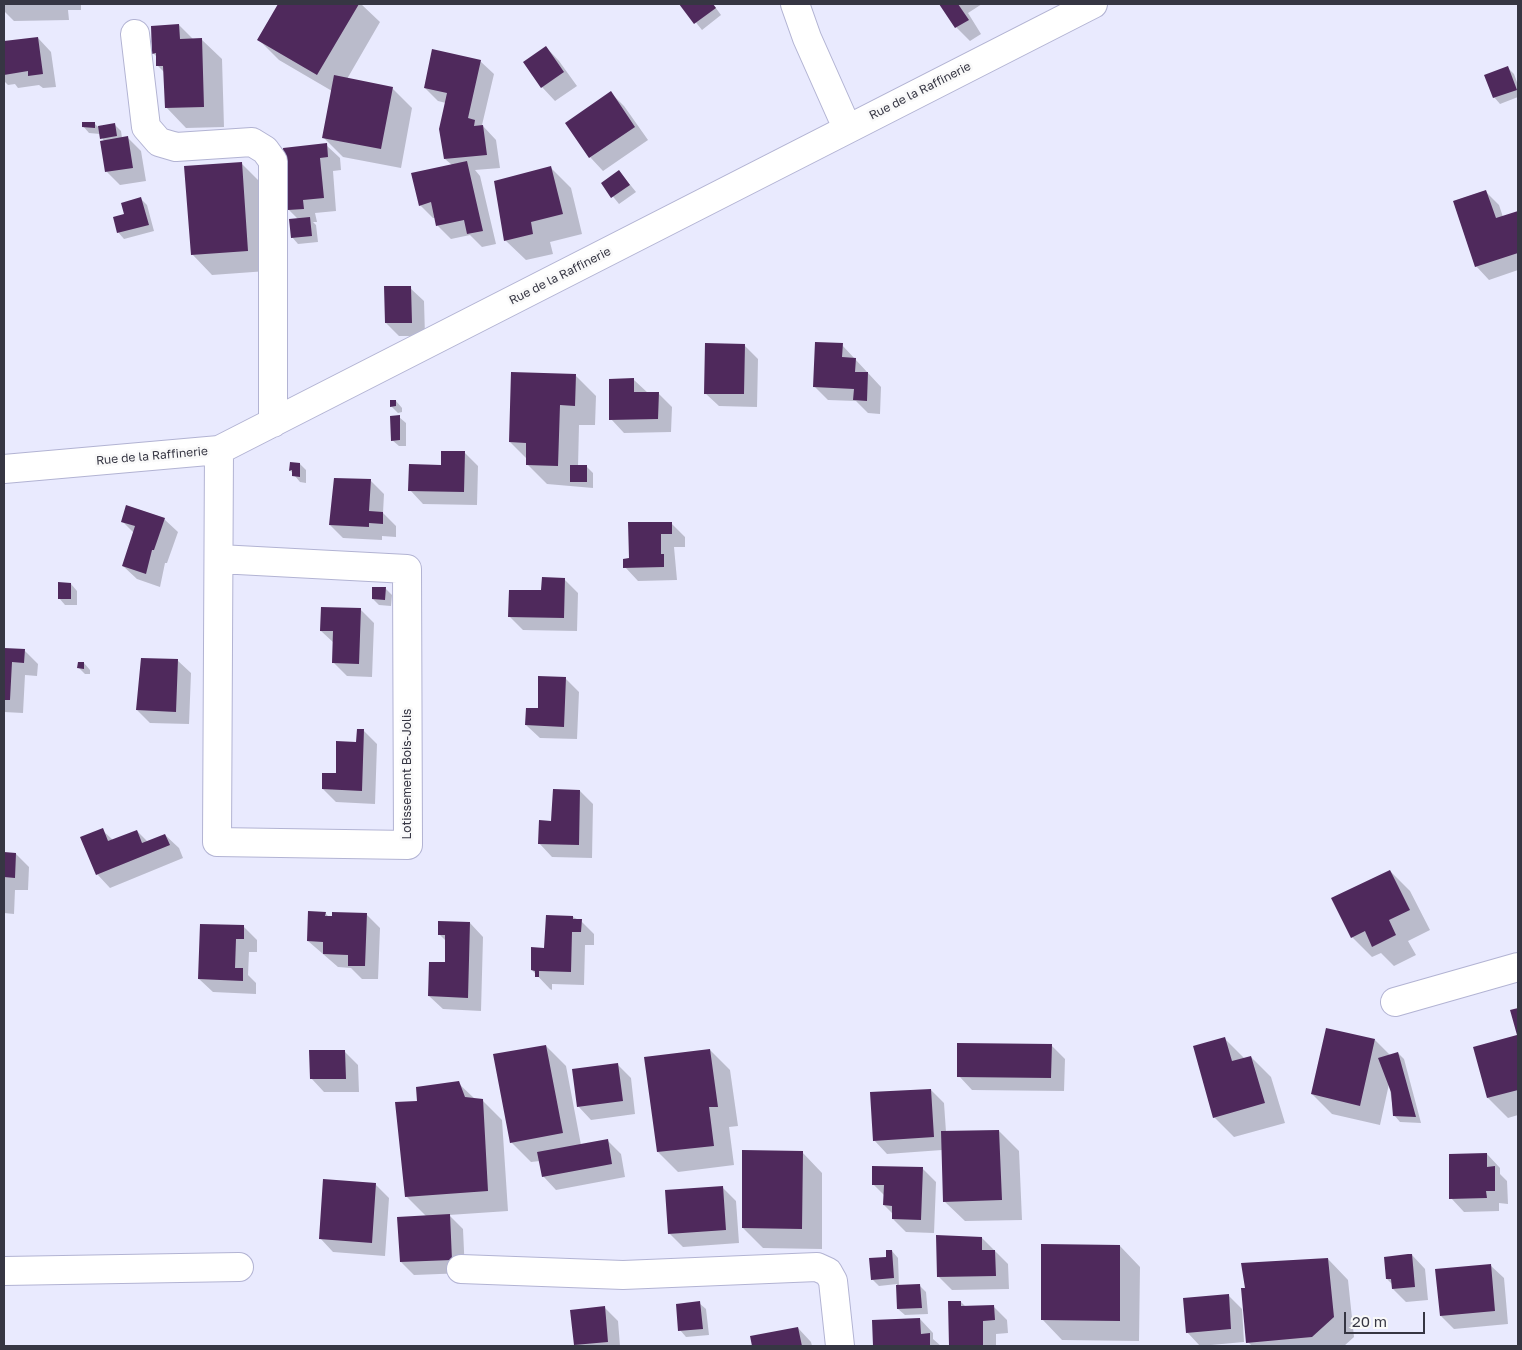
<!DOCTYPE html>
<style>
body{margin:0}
#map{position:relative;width:1522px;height:1350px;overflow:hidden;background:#e9eafe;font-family:"Golos Text",sans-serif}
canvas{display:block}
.frame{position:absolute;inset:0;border:5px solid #363643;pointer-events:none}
.scale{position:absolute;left:1344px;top:1312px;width:81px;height:22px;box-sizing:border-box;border:2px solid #363643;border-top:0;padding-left:6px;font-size:15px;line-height:18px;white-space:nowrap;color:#363643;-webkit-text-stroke:4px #f9f9f9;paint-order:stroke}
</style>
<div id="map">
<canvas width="1522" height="1350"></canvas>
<div class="frame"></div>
<div class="scale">20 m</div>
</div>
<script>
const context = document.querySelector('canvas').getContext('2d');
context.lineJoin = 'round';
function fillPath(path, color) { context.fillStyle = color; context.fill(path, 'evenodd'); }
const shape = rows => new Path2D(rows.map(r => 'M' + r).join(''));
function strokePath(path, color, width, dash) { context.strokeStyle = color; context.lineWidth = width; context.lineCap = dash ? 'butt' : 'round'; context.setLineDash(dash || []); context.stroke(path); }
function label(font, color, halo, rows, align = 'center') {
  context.font = font + ' "Golos Text",sans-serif'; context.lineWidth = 5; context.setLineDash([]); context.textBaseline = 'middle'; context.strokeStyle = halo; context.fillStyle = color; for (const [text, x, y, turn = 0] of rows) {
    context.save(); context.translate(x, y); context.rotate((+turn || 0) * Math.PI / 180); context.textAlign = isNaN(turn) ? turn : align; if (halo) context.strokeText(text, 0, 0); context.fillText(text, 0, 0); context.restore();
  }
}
const shadow = shape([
 [4,4,81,4,81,10,68,10,69,20,14,21,4,11],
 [279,4,361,4,380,22,347,79,392,88,412,108,401,168,343,157,323,137,332,91,279,60,258,39],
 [681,4,713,4,721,15,702,30],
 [941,4,982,4,968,13,981,34,970,41,956,27],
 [179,25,193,39,201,39,222,59,224,127,186,128,166,107,165,73,158,66,157,57,153,53],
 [38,38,51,52,56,87,43,88,39,85,18,88,15,84,8,85,4,81,4,43],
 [546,47,559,61,577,86,555,101,542,87],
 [480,61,494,74,482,125,496,140,500,168,475,170,480,176,496,244,482,247,470,235,451,239,438,226,436,218,433,218,420,205,452,165,445,159,446,103,438,101,425,88],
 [1508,68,1514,74,1518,85,1518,97,1500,104,1494,97],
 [611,93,624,106,648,140,603,171,590,157,567,123],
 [94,123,98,127,115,125,121,131,122,138,127,137,141,151,146,181,120,185,107,172,104,141,100,134,89,133,83,126],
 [326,145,340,158,341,170,333,171,336,211,315,213,317,222,313,222,316,225,318,242,298,244,292,237,299,220,289,210],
 [241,163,261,183,267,271,212,275,192,254],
 [551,168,571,188,582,234,550,242,553,254,526,260,505,240],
 [619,171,636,192,619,204,602,183],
 [1486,192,1499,205,1503,217,1518,212,1518,270,1489,280,1476,266],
 [141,199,147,205,154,231,124,239,118,232,126,215],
 [410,288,424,301,425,336,399,336,386,323],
 [744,345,758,359,757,407,719,406,705,393],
 [842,345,881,387,880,414,868,413,856,401,828,400,814,386],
 [576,376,596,396,595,425,579,425,578,467,587,467,593,473,593,488,547,484,527,464,527,459,510,442],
 [634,380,648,393,658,393,672,407,671,432,624,433,611,419],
 [396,401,402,408,402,412,398,413,391,406],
 [399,417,406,423,406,446,399,446,392,440],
 [464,452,478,466,477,505,423,504,410,490],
 [300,464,306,470,306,483,300,482,290,470],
 [370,480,384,494,383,513,396,526,396,537,382,536,382,540,343,538,330,525],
 [164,519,178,532,167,563,165,563,160,587,137,579,123,566,134,533,122,521],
 [671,523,685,537,685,547,674,547,677,580,638,581,625,567],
 [564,579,578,593,577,631,523,630,509,616],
 [71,584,77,591,77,605,65,605,59,598],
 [385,588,392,595,391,606,379,605,373,599],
 [360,609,374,623,372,677,347,676,334,663,334,643,321,631],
 [4,649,24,650,38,664,37,676,25,675,23,713,4,712],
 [177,660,191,673,189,724,150,723,137,710],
 [84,663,90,670,90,674,85,674,79,668],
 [565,678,579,692,577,739,540,738,526,725],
 [364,731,377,744,375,804,336,802,323,789,337,774],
 [580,791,593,804,592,858,552,857,539,843,553,822],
 [102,830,114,841,137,831,148,842,165,835,179,848,183,858,110,888,97,874],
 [4,854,16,854,29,867,28,890,15,890,14,914,4,913],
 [1390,871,1410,891,1430,930,1408,941,1416,955,1394,966,1381,953,1372,957,1352,937],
 [325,913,330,918,366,914,380,928,378,979,362,979,351,968,338,967,308,941],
 [573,917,581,921,594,934,594,945,585,945,584,985,552,984,552,990,550,989,532,970,545,949],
 [470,923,483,937,481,1011,443,1009,429,996,446,963,447,942,439,934],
 [244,927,257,940,257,952,249,952,248,975,256,983,256,994,213,992,199,979],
 [1518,1036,1518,1115,1508,1118,1488,1098,1474,1048],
 [1225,1039,1245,1059,1251,1057,1271,1077,1285,1123,1234,1137,1214,1117],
 [1375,1040,1390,1055,1398,1053,1404,1059,1421,1123,1400,1122,1394,1115,1389,1084,1380,1125,1332,1114,1312,1094],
 [1051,1045,1065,1059,1064,1091,972,1090,959,1076],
 [546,1046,566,1066,581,1145,607,1140,621,1154,625,1177,556,1190,543,1176,540,1161,531,1162,511,1142],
 [710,1050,730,1070,738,1126,729,1127,734,1165,678,1172,658,1152],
 [344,1051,358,1065,359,1092,324,1092,311,1078],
 [617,1064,631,1078,635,1114,591,1120,578,1106],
 [458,1083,475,1099,482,1100,502,1120,508,1211,449,1215,463,1229,465,1273,414,1275,401,1262,426,1216,406,1196,418,1102],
 [931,1090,944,1103,946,1132,999,1131,1019,1151,1022,1220,965,1221,944,1201,942,1150,887,1154,874,1140],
 [802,1152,822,1173,822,1249,763,1248,743,1228],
 [1487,1154,1500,1168,1500,1174,1507,1181,1508,1204,1499,1203,1499,1211,1464,1212,1451,1198],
 [922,1168,936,1182,934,1233,906,1232,893,1219,893,1214,884,1205,884,1195,873,1184],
 [375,1184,389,1198,385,1256,333,1252,320,1238],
 [722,1187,736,1201,739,1243,683,1247,669,1233],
 [982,1238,1008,1264,1009,1289,952,1290,938,1276],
 [1120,1246,1140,1267,1139,1341,1062,1340,1042,1319],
 [892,1251,898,1258,899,1287,920,1286,926,1292,928,1314,905,1315,898,1309,897,1284,879,1286,872,1279],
 [1412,1255,1425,1269,1428,1300,1406,1302,1393,1289,1392,1284,1387,1279],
 [1328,1259,1348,1280,1354,1337,1344,1346,1252,1346,1248,1342],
 [1490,1265,1504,1278,1508,1324,1454,1329,1441,1316],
 [1228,1295,1242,1309,1244,1342,1200,1346,1187,1332],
 [949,1302,961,1302,966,1307,994,1307,1007,1320,1008,1333,996,1334,996,1346,950,1346],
 [699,1303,706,1309,709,1335,686,1337,680,1330],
 [604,1307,618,1321,620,1346,577,1346,575,1344],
 [920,1319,933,1333,933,1339,941,1346,874,1346,873,1321],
 [798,1328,811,1342,812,1346,753,1346,751,1337]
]);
const building = shape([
 [278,4,359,4,317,75,257,40],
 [679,4,713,4,716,8,694,24],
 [939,4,958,4,969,20,955,28],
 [179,24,180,39,202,38,204,107,165,108,163,66,156,66,156,53,152,54,151,26],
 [38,37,43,74,28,76,28,71,4,75,4,41],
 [546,46,564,72,541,88,523,62],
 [432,49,481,60,468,118,475,120,474,126,483,125,487,155,444,159,439,129,447,93,424,88],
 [1508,66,1517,90,1493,98,1484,75],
 [334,75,393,87,381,149,322,138],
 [611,91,635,127,589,158,565,123],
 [82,122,95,122,95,128,82,127],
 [115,123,117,136,100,139,98,126],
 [128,136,133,168,105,172,100,141],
 [327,143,328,157,320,158,324,198,303,200,304,209,288,210,283,148],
 [467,161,483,231,467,234,464,220,436,226,431,202,419,206,411,173],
 [242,162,248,251,191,255,184,166],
 [551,166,563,214,531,222,533,234,504,241,494,181],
 [619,170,630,185,611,198,601,183],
 [1486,190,1496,218,1518,211,1518,253,1475,267,1453,201],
 [141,197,149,225,117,233,113,217,124,214,121,203],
 [310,217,312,236,291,238,289,219],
 [384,286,411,286,412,323,385,323],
 [815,342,843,343,842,357,856,358,855,372,868,372,867,401,853,400,854,389,813,387],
 [705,343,745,344,744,394,704,394],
 [511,372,576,374,575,406,560,405,558,466,526,465,526,443,509,442],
 [634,378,634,392,659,392,658,419,609,420,609,379],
 [390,400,396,400,396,406,390,407],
 [400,415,400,440,391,441,390,416],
 [441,451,465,451,464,492,408,491,409,464,441,465],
 [290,462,300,463,300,477,292,476,292,470,289,471],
 [570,465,587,465,587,482,570,482],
 [334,478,371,479,369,511,383,512,383,524,369,523,369,527,329,525],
 [126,505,165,518,154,550,152,550,146,574,122,566,135,526,121,522],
 [628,522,672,522,672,534,661,534,661,554,664,554,664,567,623,568,623,559,629,558],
 [542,577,565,578,564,618,508,617,509,590,541,590],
 [58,582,71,583,71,599,58,599],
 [372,587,386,587,385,600,372,599],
 [321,607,361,608,359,664,332,663,333,631,320,631],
 [4,648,25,649,24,663,12,662,10,700,4,700],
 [141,658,178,659,176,712,136,710],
 [78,662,84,662,84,669,77,668],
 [538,676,566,677,564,727,525,725,526,708,538,708],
 [357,729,364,729,362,791,322,789,322,773,336,773,336,741,356,742],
 [553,789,580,790,579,845,538,844,539,820,551,821],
 [103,828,108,841,137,830,142,843,165,834,170,845,96,875,80,837],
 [4,852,16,853,15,878,4,877],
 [1390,870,1410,910,1389,920,1396,935,1372,947,1365,931,1351,938,1331,898],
 [308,911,326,912,325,916,332,916,332,912,367,913,365,966,348,966,348,955,323,954,323,942,307,941],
 [546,915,573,916,573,919,582,919,581,932,572,932,571,972,539,971,539,977,535,977,535,971,531,970,531,947,544,948],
 [438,921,470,922,468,998,428,996,429,962,445,962,445,935,438,935],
 [200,924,244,925,244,939,236,939,235,968,243,968,243,981,198,979],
 [1518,1008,1518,1090,1487,1098,1473,1047,1517,1035,1510,1010],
 [1326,1028,1375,1039,1360,1106,1311,1094],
 [1225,1037,1232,1061,1251,1056,1265,1103,1213,1118,1193,1046],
 [957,1043,1052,1044,1051,1078,957,1077],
 [546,1045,563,1133,510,1143,493,1054],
 [710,1049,718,1107,709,1107,714,1146,657,1152,644,1057],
 [309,1050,345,1050,346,1079,310,1079],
 [1398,1052,1416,1117,1393,1116,1391,1092,1378,1058],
 [618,1063,623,1101,577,1107,572,1069],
 [459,1081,465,1097,483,1099,488,1191,405,1197,395,1102,417,1101,416,1087],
 [931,1089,934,1137,873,1141,870,1092],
 [999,1130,1002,1200,943,1202,941,1131],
 [608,1139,612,1164,542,1177,537,1152],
 [742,1150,803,1151,802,1229,742,1228],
 [1487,1153,1487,1167,1495,1166,1495,1191,1486,1191,1487,1198,1449,1199,1449,1154],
 [872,1166,923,1167,921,1220,892,1219,892,1206,883,1205,884,1185,872,1185],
 [323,1179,376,1183,372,1243,319,1239],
 [723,1186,726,1230,668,1234,665,1190],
 [450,1214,452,1260,400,1262,397,1217],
 [936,1235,982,1237,982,1250,995,1250,996,1276,937,1277],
 [1041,1244,1120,1245,1120,1321,1041,1320],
 [886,1250,892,1250,894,1278,871,1280,869,1258,886,1257],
 [1408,1254,1412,1254,1415,1287,1392,1289,1391,1279,1386,1279,1384,1257],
 [1328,1258,1334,1317,1312,1337,1246,1343,1241,1288,1245,1288,1241,1263],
 [1491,1264,1495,1311,1440,1316,1435,1269],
 [920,1284,922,1308,897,1309,896,1285],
 [1229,1294,1231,1329,1186,1333,1183,1298],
 [700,1301,703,1329,678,1331,676,1304],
 [948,1301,961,1301,961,1306,994,1305,995,1320,983,1321,983,1346,949,1346],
 [605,1306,608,1342,574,1345,570,1310],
 [920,1318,921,1334,930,1333,930,1346,873,1346,872,1320],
 [798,1327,802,1346,752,1346,750,1336]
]);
const minor = shape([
 [795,4,807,38,847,128],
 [135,34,146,127,159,142,176,147,252,142,265,150,273,161,273,423],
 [4,469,219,450,1093,4],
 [219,559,407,569,408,845,217,842,219,450],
 [1395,1002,1518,967],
 [461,1269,623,1275,817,1267,828,1272,833,1281,840,1346],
 [4,1271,239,1267]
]);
const streetNames = [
 ["Rue de la Raffinerie",920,91,-27],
 ["Rue de la Raffinerie",560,276,-27],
 ["Rue de la Raffinerie",152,456,-5],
 ["Lotissement Bois-Jolis",407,774,-90]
];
fillPath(shadow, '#0003');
fillPath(building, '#4f295c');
strokePath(minor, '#b2b3d3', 30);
strokePath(minor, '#fff', 28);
label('12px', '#363643', '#f9f9f9', streetNames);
</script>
